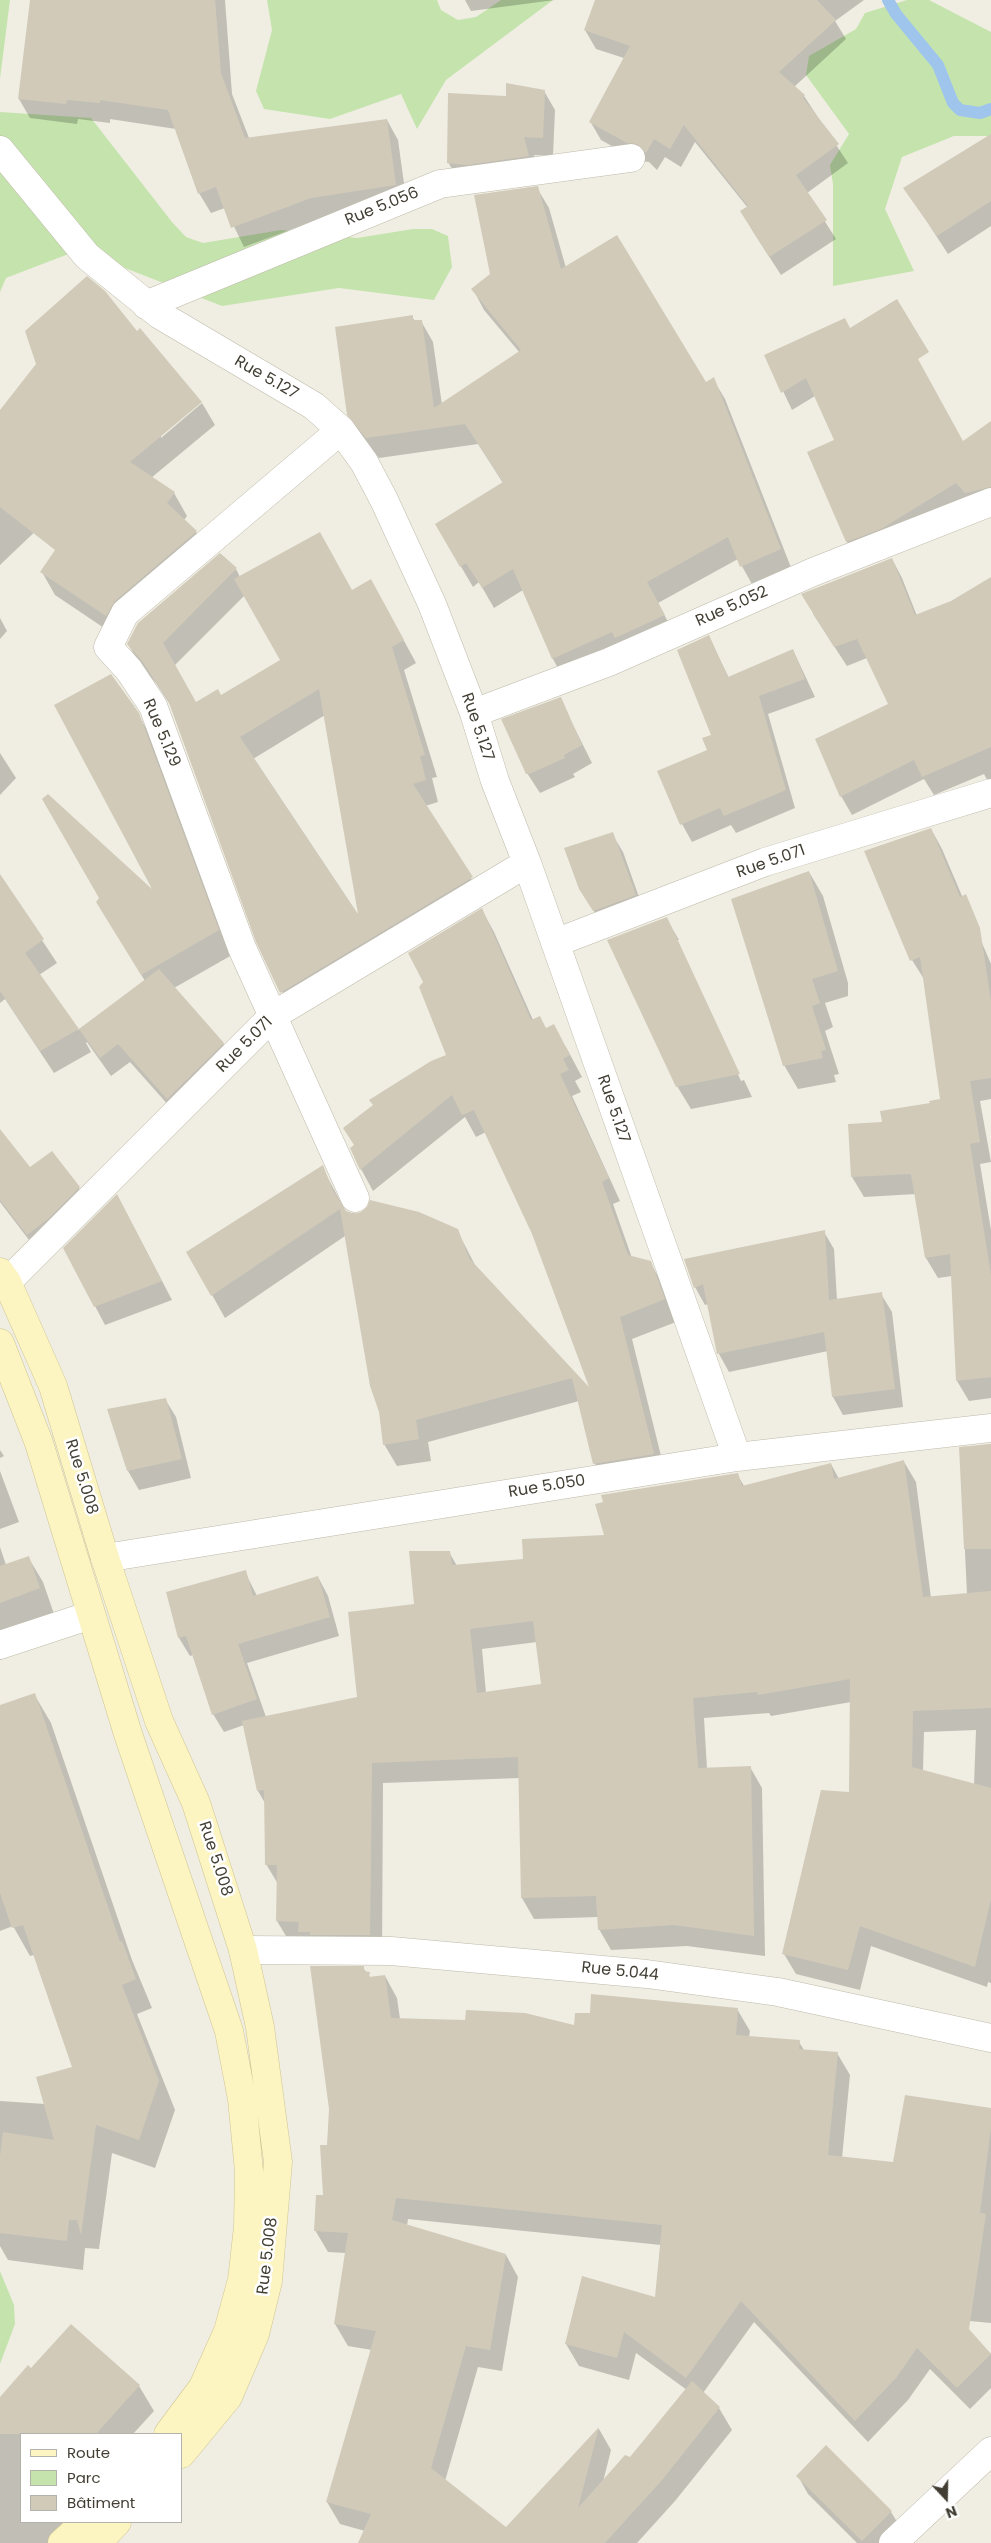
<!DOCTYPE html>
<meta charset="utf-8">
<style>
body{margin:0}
#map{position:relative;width:991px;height:2543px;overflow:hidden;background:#f0eee3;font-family:Poppins,sans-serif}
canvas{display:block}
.legend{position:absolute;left:20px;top:2433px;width:162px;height:90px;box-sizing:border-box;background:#fff;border:1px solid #b3b2ad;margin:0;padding:6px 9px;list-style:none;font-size:15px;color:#423e33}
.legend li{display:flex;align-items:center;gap:10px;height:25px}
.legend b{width:25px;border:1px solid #b3b2ad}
.north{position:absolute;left:921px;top:2473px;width:50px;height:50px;-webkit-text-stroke:4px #fff;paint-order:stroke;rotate:159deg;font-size:14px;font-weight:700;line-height:20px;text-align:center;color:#423e33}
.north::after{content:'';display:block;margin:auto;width:18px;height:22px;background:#423e33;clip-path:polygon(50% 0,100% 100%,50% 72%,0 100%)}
</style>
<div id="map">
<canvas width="991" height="2543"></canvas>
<ul class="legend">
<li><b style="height:6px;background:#fcf4c1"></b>Route</li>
<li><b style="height:14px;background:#c5e4ad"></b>Parc</li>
<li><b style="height:14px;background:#d1cab9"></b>Bâtiment</li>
</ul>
<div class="north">N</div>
</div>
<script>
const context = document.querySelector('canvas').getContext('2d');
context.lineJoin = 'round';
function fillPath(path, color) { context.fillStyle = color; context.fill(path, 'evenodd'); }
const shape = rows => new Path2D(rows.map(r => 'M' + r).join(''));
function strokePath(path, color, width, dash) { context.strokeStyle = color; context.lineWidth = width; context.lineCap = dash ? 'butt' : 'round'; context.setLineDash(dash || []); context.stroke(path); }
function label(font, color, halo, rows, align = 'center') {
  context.font = font + ' Poppins,sans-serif'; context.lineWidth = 5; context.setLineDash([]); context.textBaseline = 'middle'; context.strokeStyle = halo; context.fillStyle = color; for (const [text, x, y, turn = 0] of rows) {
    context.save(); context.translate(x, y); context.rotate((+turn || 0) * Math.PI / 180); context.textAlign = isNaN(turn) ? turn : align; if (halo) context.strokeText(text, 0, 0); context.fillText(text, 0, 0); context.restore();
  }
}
const green = shape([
 [0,0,10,0,0,79],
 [267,0,437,0,441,10,458,20,476,17,501,0,553,0,446,80,417,129,401,94,330,119,264,109,256,91,272,30],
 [907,0,929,0,991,32,991,136,954,136,902,157,885,209,914,271,833,286,833,184,830,165,849,134,806,75,809,56,856,29,865,13],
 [0,112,91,118,172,222,186,237,203,243,281,230,357,238,413,229,432,229,448,236,452,267,434,300,339,288,222,306,79,250,6,278,0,292],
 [0,2271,14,2305,15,2324,0,2364]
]);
const shadow = shape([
 [31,0,225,0,232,94,249,138,387,120,398,140,407,205,322,218,244,247,225,208,211,213,199,193,176,129,110,119,110,123,78,119,77,124,30,118,19,99],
 [465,0,555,0,471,11],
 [596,0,864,0,835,21,846,39,794,87,804,96,848,163,807,193,836,239,781,275,752,230,748,208,695,142,681,167,665,157,657,170,649,162,639,161,601,140,590,121,624,58,596,49,585,30],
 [544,91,555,110,553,156,534,155,539,175,459,181,448,162,507,97],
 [991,153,991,226,948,254,905,188],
 [537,188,549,208,566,268,705,384,713,379,725,399,792,570,753,586,738,559,658,603,675,635,564,679,553,659,523,590,494,608,479,582,473,587,436,524,503,483,478,444,379,458,361,436,349,414,412,317,415,321,421,321,433,342,442,405,520,353,484,310,473,289,491,274],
 [850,329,963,443,991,422,991,506,857,560,847,542,808,453,836,441,815,396,792,410,766,355],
 [202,403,215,425,151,478,174,493,187,516,184,520,196,532,210,555,128,624,119,638,55,595,42,572,127,444,0,565,0,412,161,434,161,438],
 [892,559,902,578,917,616,952,602,991,579,991,787,984,774,934,795,924,779,852,815,841,796,889,705,867,658,847,666,813,614],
 [236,569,240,577,352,591,383,602,416,663,404,670,437,777,432,778,438,802,425,806,484,899,293,1014,258,942,171,706,156,683,141,666,128,644],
 [245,595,281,661,221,696,196,704,174,666],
 [325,715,360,919,253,759],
 [0,618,7,631,0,639],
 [709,637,729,678,793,650,815,697,768,714,795,808,736,833,731,825,692,842,682,824,712,735],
 [560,699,592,763,573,774,575,777,540,793,527,773],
 [138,714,152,739,232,955,174,988,223,1043,234,1062,178,1116,130,1062,111,1076,87,1042,86,1043,91,1052,54,1073,5,999,0,1003,0,876,57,963,39,975,78,1030,145,981,112,926,156,894],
 [0,753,16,778,0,795],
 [931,829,942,849,991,964,991,1099,980,1101,991,1162,980,1164,991,1230,991,1398,969,1401,957,1381,952,1276,938,1278,926,1258,916,1194,864,1197,852,1177,849,1125,883,1123,942,1100,924,979,912,960],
 [612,834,623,852,645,914,605,929,592,908],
 [809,872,823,896,848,983,848,996,825,1003,833,1027,825,1031,839,1074,834,1075,836,1082,798,1089,784,1065],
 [482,910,494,932,533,1020,566,1047,582,1077,575,1081,581,1092,572,1096,620,1201,613,1204,632,1258,650,1262,663,1285,676,1322,632,1339,666,1476,607,1486,595,1464,579,1401,428,1442,431,1461,397,1466,384,1444,380,1411,345,1236,225,1318,188,1252,322,1167,346,1212,457,1230,476,1267,592,1392,533,1233,486,1132,476,1137,465,1117,373,1191,361,1169,448,1055],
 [666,918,679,940,676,940,741,1081,744,1080,752,1097,691,1109,677,1086],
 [0,1131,30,1169,79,1188,89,1206,39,1253,0,1202],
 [127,1214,172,1300,105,1325,95,1306],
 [824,1232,834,1249,837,1300,881,1294,892,1312,903,1407,843,1415,833,1397,828,1351,729,1372,719,1354,708,1304,705,1305,695,1287],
 [165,1399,176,1417,191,1478,139,1490,128,1471,109,1410],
 [991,1444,991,1983,988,1982,987,1987,871,1946,860,1990,796,1974,784,1954,850,1793,851,1702,771,1716,769,1713,704,1718,707,1769,750,1767,762,1788,765,1956,687,1946,611,1950,599,1929,598,1917,534,1919,522,1898,520,1778,383,1783,382,1956,289,1941,277,1921,278,1884,266,1864,265,1803,258,1791,244,1725,224,1732,213,1714,193,1655,190,1656,179,1638,245,1572,257,1596,318,1577,328,1596,339,1636,247,1663,266,1717,358,1698,449,1552,457,1566,524,1561,605,1536,737,1474,744,1486,831,1464,839,1479,904,1462,916,1482,931,1598,967,1594,960,1448],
 [537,1642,543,1685,486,1693,482,1649],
 [976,1730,974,1785,923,1771,924,1732],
 [0,1450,4,1456,0,1458],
 [0,1471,19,1522,0,1529],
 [0,1547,6,1565,28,1557,43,1582,54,1614,36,1647,0,1660],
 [34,1694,51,1723,132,1960,152,2008,137,2014,175,2110,155,2168,112,2153,99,2249,85,2248,83,2270,8,2260,0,2246,0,2101,45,2104,73,2068,34,1955,30,1956,13,1926,0,1931,0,1706],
 [363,1968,371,1978,385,1976,397,1998,400,2019,575,2026,737,2009,750,2031,749,2037,799,2042,804,2050,837,2053,850,2075,842,2158,895,2164,991,2109,991,2323,959,2320,991,2354,991,2388,970,2409,930,2369,908,2400,868,2442,754,2322,703,2393,719,2408,732,2430,675,2501,637,2543,359,2543,365,2531,340,2524,327,2502,372,2350,348,2346,335,2324,346,2253,328,2252,315,2230,324,2197,328,2146],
 [408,2219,661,2245,656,2298,566,2344,579,2366,629,2380,636,2353,687,2390,631,2459,603,2482,611,2450,599,2429,506,2529,445,2481,478,2367,502,2371,518,2277,506,2255,407,2226],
 [71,2326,139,2386,154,2411,133,2434,21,2434,21,2522,86,2522,67,2543,0,2543,0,2398,31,2369],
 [798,2476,891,2512,902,2530,889,2543,857,2543,808,2494]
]);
const stream = shape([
 [888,0,896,14,938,65,953,103,960,110,980,113,991,109]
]);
const building = shape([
 [30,0,215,0,221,73,245,138,387,119,396,185,311,198,231,228,216,187,198,194,168,110,100,100,100,103,67,100,66,104,18,99],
 [595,0,817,0,836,20,779,72,805,95,803,98,839,144,796,175,827,220,769,257,740,211,748,206,684,125,670,149,654,139,646,153,637,144,627,143,589,122,630,46,584,30],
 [506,83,545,90,543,138,524,137,529,156,467,165,447,163,448,93,506,96],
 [991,134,991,201,937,236,903,188],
 [538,186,561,269,617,235,706,382,714,377,781,549,740,567,728,537,647,582,665,615,615,638,612,632,552,659,513,569,482,588,466,563,460,567,435,524,503,482,465,424,366,438,347,415,335,327,413,315,413,320,422,320,434,408,521,350,471,289,490,274,474,195],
 [87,276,105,291,137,331,140,328,202,402,130,462,175,492,167,503,197,531,115,601,106,616,40,572,55,550,0,507,0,410,36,364,25,331],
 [897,299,929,352,918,359,963,441,991,421,991,487,965,493,956,483,881,529,846,542,807,452,834,440,806,378,781,393,764,355,845,318,850,328],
 [320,532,352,590,371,579,404,640,392,647,425,755,420,756,426,780,413,784,473,877,280,993,256,942,168,700,142,661,127,644,138,623,220,553,237,568,163,643,196,702,218,689,221,695,280,660,234,579],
 [319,689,358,914,240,737],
 [892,558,915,615,951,601,991,577,991,747,922,777,914,760,840,797,815,739,888,704,857,639,834,647,801,594],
 [709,635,728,677,793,649,805,679,759,696,786,790,724,816,720,808,680,825,657,771,707,750,702,738,711,735,677,650],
 [111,674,139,713,219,930,141,975,96,902,99,898,42,799,48,794,152,889,54,705],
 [561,697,582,745,564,755,565,758,529,774,526,774,501,719],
 [931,828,960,897,966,894,980,928,991,1002,991,1078,970,1081,980,1142,970,1144,991,1275,991,1377,956,1381,950,1254,925,1258,911,1174,851,1177,848,1124,882,1122,880,1111,930,1103,929,1101,940,1099,920,957,910,961,864,851],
 [613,832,636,895,593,911,579,889,564,848],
 [809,871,838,971,812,979,820,1003,812,1006,826,1050,821,1051,823,1058,783,1066,731,899],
 [0,874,44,939,25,953,79,1029,40,1051,0,991],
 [482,908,531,1020,540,1016,546,1028,554,1024,570,1055,563,1059,569,1070,560,1074,609,1178,602,1182,628,1255,651,1261,665,1299,620,1317,654,1454,593,1464,572,1378,416,1420,419,1439,383,1445,379,1412,370,1386,340,1209,211,1296,186,1252,323,1165,333,1191,346,1211,354,1214,361,1212,367,1207,370,1200,419,1212,458,1229,469,1258,589,1387,532,1234,474,1110,462,1115,452,1095,360,1170,350,1148,354,1145,343,1128,373,1105,369,1100,431,1061,446,1055,419,987,423,982,408,953],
 [667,917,740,1074,676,1087,607,940],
 [159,969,224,1043,167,1099,118,1044,100,1058,79,1029],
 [0,1129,30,1167,52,1151,80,1187,48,1219,27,1235,0,1200],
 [117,1194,162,1281,94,1307,63,1248],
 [825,1230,829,1300,882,1292,895,1389,832,1397,824,1332,717,1354,703,1284,694,1288,684,1259],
 [166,1398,182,1459,127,1471,107,1409],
 [991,1444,991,1549,964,1549,959,1447],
 [904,1460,923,1597,991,1591,991,1708,913,1711,912,1767,991,1788,991,1899,975,1967,860,1926,848,1970,782,1954,821,1790,849,1792,850,1679,758,1695,757,1692,693,1698,698,1768,751,1766,754,1936,674,1925,598,1930,596,1896,521,1898,518,1757,372,1763,370,1935,310,1935,310,1932,298,1932,299,1922,276,1921,277,1865,265,1865,264,1790,257,1791,242,1721,357,1697,348,1612,414,1604,409,1551,450,1551,452,1565,523,1559,522,1539,604,1535,595,1504,603,1502,601,1495,738,1473,742,1486,831,1463,834,1479],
 [533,1621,541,1684,477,1693,470,1629],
 [29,1556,40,1588,0,1603,0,1566],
 [246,1570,253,1596,318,1576,330,1617,238,1644,257,1699,212,1715,186,1636,178,1638,166,1592],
 [35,1693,120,1942,122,1941,136,1979,122,1985,159,2081,139,2140,96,2125,81,2235,77,2220,69,2220,67,2241,0,2233,0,2156,3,2132,54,2140,36,2077,72,2067,23,1925,12,1928,0,1893,0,1705],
 [310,1966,364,1966,364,1971,370,1972,369,1977,385,1975,391,2018,465,2020,466,2010,525,2013,574,2025,575,2013,590,2013,591,1994,738,2008,736,2035,800,2040,799,2049,838,2052,828,2155,893,2162,905,2095,991,2108,991,2128,980,2213,986,2214,969,2329,991,2354,957,2388,917,2348,896,2378,855,2421,741,2301,686,2378,624,2332,617,2358,565,2344,582,2276,655,2297,662,2225,396,2198,392,2220,506,2254,490,2350,466,2346,431,2468,506,2527,599,2427,578,2508,625,2455,630,2457,692,2381,720,2407,663,2479,605,2543,358,2543,371,2514,326,2502,376,2331,334,2324,348,2233,314,2231,316,2195,323,2195,320,2145,327,2145,329,2109],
 [71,2324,140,2385,96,2434,0,2434,0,2397,28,2365,31,2368],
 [826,2445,892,2511,862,2541,796,2476]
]);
const street = shape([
 [0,150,87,256,160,315,314,406,341,430,364,462,384,500,432,604,474,713,495,781,527,863,737,1457],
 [146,305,440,184,631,158],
 [341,430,125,613,108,647,129,670,153,706,242,948,355,1198],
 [474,713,609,662,813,572,991,502],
 [555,943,765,862,991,793],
 [7,1282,274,1015,527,863],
 [105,1558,737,1457,991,1428],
 [0,1645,91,1615],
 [243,1950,391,1951,647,1974,778,1992,991,2038],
 [893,2543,991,2451]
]);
const secondary = shape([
 [0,1272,7,1282,53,1386,105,1558,159,1721,196,1803,243,1950,260,2027,278,2162,268,2281,255,2334,228,2397,181,2454],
 [0,1343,39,1443,128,1734,229,2031,242,2099,249,2171,248,2227,242,2280,228,2331,203,2387,168,2434],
 [62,2543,85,2522],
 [97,2543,117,2522]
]);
const streetNames = [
 ["Rue 5.056",382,207,-22],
 ["Rue 5.127",266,378,30],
 ["Rue 5.052",732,607,-24],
 ["Rue 5.127",477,727,71],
 ["Rue 5.129",161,733,67],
 ["Rue 5.071",771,862,-19],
 ["Rue 5.071",245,1045,-45],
 ["Rue 5.127",613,1109,71],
 ["Rue 5.008",81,1477,73],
 ["Rue 5.050",547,1487,-9],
 ["Rue 5.008",215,1859,72],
 ["Rue 5.044",620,1972,6],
 ["Rue 5.008",268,2256,-83]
];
fillPath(green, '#c5e4ad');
fillPath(shadow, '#0003');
strokePath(stream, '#a0c5ec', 12);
fillPath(building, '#d1cab9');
strokePath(street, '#beb9a9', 29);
strokePath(secondary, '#cfc594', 29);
strokePath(street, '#fff', 28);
strokePath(secondary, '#fcf4c1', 28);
label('16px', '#423e33', '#fff', streetNames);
</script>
